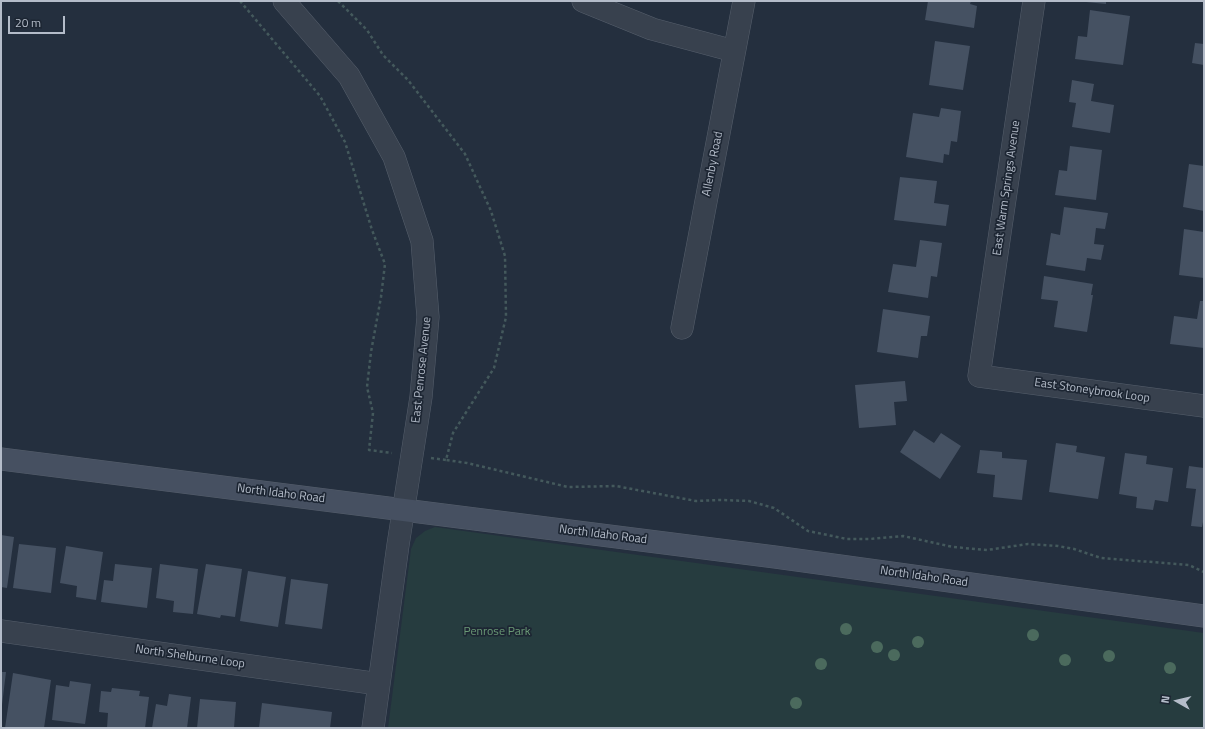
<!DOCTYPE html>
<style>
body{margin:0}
#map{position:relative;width:1205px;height:729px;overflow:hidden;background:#242f3e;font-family:"Titillium Web",sans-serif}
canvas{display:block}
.frame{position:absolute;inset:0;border:2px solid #b4bcc9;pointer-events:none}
.north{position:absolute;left:1157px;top:681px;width:40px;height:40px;-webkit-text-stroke:3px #1d2633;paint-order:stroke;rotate:278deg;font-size:11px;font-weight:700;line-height:16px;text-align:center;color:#b4bcc9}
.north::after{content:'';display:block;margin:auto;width:14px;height:18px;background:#b4bcc9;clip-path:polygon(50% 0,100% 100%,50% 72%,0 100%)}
.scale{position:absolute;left:8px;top:16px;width:57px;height:18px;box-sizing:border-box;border:2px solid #b4bcc9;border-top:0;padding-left:5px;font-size:12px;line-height:14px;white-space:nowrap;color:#b4bcc9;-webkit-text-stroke:3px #1d2633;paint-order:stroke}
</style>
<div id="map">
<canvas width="1205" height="729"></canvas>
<div class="frame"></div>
<div class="north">N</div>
<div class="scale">20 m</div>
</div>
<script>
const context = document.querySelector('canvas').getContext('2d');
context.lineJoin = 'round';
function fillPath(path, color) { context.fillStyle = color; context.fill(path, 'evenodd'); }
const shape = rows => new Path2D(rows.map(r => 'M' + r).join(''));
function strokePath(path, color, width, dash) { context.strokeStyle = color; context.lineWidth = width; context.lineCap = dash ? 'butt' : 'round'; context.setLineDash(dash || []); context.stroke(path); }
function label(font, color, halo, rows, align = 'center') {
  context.font = font + ' "Titillium Web",sans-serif'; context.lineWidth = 3.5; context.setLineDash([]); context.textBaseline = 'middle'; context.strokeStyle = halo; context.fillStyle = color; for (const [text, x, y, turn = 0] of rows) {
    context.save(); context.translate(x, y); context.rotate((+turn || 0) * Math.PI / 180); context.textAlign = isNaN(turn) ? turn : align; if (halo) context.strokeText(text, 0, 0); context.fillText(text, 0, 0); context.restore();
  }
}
const green = shape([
 [435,527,1204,633,1204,728,388,728,411,549,416,538,425,531]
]);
const building = shape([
 [928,1,971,1,970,4,977,6,974,28,925,20],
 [1086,1,1106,1,1106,4,1086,2],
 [1090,10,1130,16,1123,65,1075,59,1078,36,1087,37],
 [935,41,970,46,963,90,929,85],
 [1195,43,1204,44,1204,65,1192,63],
 [1072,80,1094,84,1091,101,1114,105,1110,133,1072,127,1076,103,1069,102],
 [941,108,961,111,957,142,951,141,949,155,944,154,943,163,906,157,913,113,939,117],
 [1070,146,1102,150,1096,200,1055,195,1059,170,1067,171],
 [1189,164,1204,166,1204,211,1183,207],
 [900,177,937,181,934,203,949,205,946,226,894,220],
 [1064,207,1108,213,1105,229,1096,228,1094,244,1104,245,1101,260,1087,258,1085,271,1046,265,1051,233,1060,235],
 [1184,229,1204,232,1204,278,1179,275],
 [920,240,942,243,937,277,931,276,928,298,888,292,893,264,916,267],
 [1044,276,1093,284,1091,295,1093,295,1087,332,1054,327,1058,301,1041,299],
 [1200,301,1204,301,1204,348,1170,344,1174,316,1197,319],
 [883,309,930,316,927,336,921,336,918,358,877,352],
 [905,381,907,401,894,402,896,425,859,428,855,385],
 [914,430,934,443,941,433,961,446,940,479,900,452],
 [1056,443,1077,446,1076,452,1105,457,1098,499,1049,492],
 [980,450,1002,452,1002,458,1027,460,1022,500,993,497,995,475,977,473],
 [1125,453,1147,456,1146,464,1173,468,1168,502,1155,500,1153,510,1136,508,1137,497,1119,494],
 [1189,466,1204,468,1204,517,1202,527,1191,526,1196,489,1186,488],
 [1,535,14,537,7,588,1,587],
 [19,544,56,548,51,593,13,588],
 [66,546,103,552,96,600,76,597,77,586,60,583],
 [115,564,152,568,147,608,101,602,104,580,113,581],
 [160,564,198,569,193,614,173,612,174,601,156,598],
 [206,564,242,569,235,617,221,615,220,618,197,614],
 [248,571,286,577,278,627,240,621],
 [291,579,328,584,322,629,285,624],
 [1,672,6,672,2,705,1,705],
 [13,673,51,680,44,728,5,728],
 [70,681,91,684,85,724,52,720,56,685,69,687],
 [112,688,140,691,139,696,149,697,145,728,107,728,108,713,99,712,101,691,111,692],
 [169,694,191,697,187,728,152,728,156,704,167,706],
 [200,699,236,702,234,728,197,728],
 [262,703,332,712,330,728,259,728]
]);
const path = shape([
 [240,1,320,96,345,142,372,230,385,264,381,297,371,352,367,387,373,413,369,450,392,453],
 [338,1,367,30,383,55,408,80,465,154,491,211,505,256,506,317,494,368,453,433,446,460,467,463,568,487,616,486,696,501,721,500,749,501,774,508,808,531,847,539,870,539,903,536,953,547,987,550,1028,544,1058,546,1074,549,1101,558,1189,565,1204,572],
 [431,458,446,460]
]);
const street = shape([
 [284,1,349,76,394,157,422,241,428,317,421,397,398,545,373,728],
 [583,1,652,29,734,51],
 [1034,1,979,376,1204,406],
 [682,328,744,1],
 [1,631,379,684]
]);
const secondary = shape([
 [1,459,775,557,1204,616]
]);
const trees = [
 [846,629],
 [1033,635],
 [918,642],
 [877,647],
 [894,655],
 [1109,656],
 [1065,660],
 [821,664],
 [1170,668],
 [796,703]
];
const streetNames = [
 ["Allenby Road",713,164,-79],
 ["East Warm Springs Avenue",1007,188,-82],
 ["East Penrose Avenue",422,370,-84],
 ["East Stoneybrook Loop",1092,391,8],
 ["North Idaho Road",281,494,7],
 ["North Idaho Road",603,535,7],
 ["North Idaho Road",924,577,8],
 ["North Shelburne Loop",190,657,8]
];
const parkNames = [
 ["Penrose Park",497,632]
];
fillPath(green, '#263c3f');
fillPath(building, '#455162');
strokePath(street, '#565f6c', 23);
strokePath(secondary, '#565f6c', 23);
strokePath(path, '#44595c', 2.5, [3, 3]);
strokePath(street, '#38414e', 22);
strokePath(secondary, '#465061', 22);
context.fillStyle = '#4b6a5d';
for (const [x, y] of trees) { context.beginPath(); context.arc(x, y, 6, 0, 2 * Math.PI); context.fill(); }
label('12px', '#b4bcc9', '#1d2633', streetNames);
label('12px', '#6b9a76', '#1d2633', parkNames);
</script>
